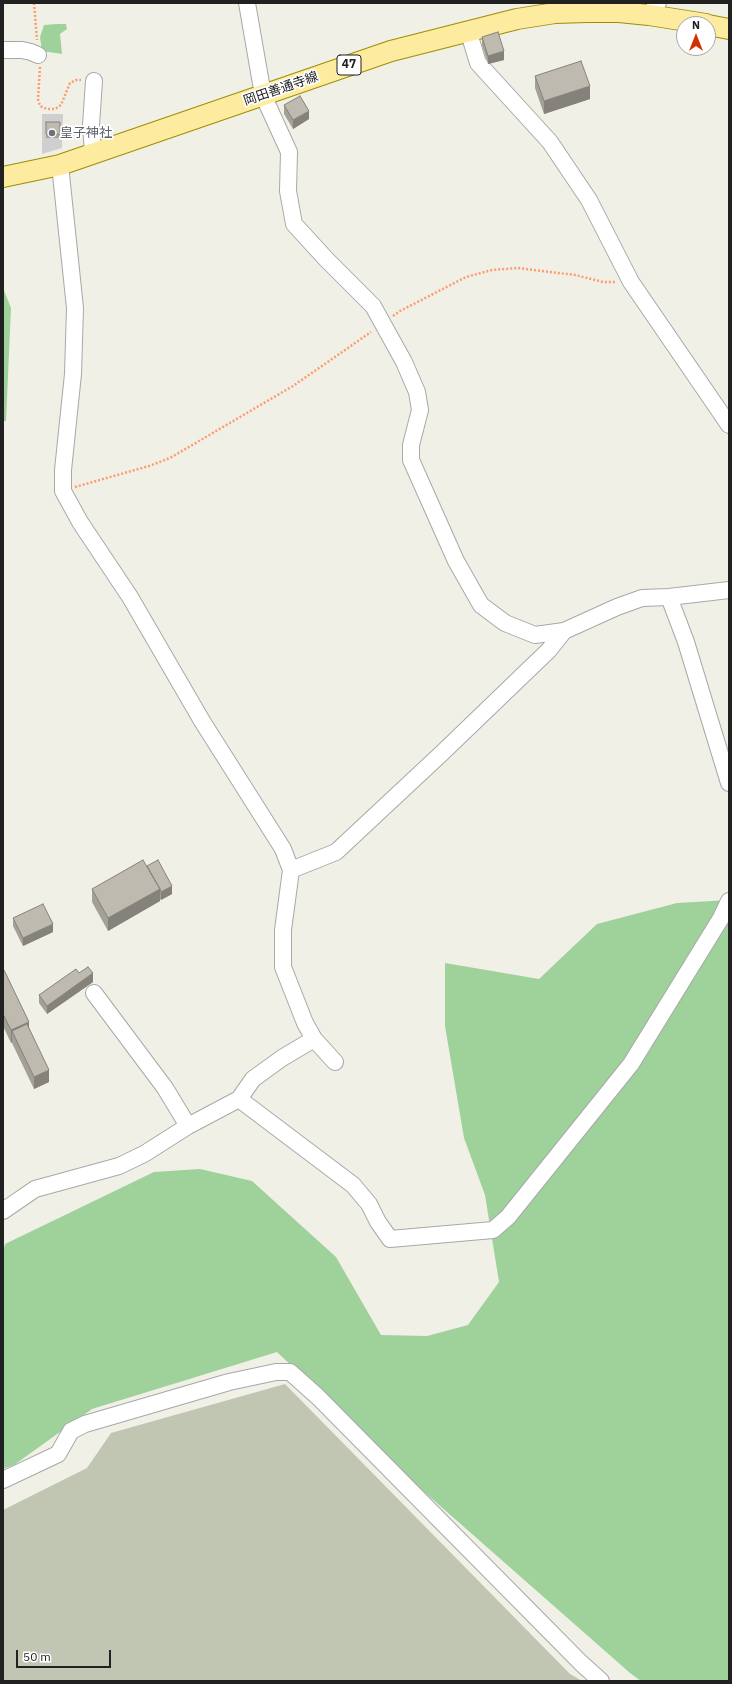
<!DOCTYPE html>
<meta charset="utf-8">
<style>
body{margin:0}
#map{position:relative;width:732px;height:1684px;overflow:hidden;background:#f1f0e7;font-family:"IBM Plex Sans",sans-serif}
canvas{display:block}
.frame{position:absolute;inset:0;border:4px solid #212121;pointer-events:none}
.north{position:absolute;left:676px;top:16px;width:40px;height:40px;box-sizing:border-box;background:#fff;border:1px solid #a6a6a6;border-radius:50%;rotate:0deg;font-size:11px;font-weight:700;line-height:16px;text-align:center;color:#212121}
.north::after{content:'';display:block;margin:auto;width:14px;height:18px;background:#d13100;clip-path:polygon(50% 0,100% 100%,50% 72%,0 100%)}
.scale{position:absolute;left:16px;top:1650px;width:95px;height:18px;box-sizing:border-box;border:2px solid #212121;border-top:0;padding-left:5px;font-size:12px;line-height:14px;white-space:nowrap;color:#212121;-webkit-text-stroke:3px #fff;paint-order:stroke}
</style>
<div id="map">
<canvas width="732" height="1684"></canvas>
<div class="frame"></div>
<div class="north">N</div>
<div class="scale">50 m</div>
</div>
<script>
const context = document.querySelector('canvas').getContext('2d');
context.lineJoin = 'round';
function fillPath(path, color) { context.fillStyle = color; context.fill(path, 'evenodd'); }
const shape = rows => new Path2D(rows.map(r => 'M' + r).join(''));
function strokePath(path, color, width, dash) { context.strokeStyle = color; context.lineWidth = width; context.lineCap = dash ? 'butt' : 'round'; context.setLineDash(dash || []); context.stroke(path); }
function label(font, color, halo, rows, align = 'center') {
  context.font = font + ' "IBM Plex Sans","Noto Sans JP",sans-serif'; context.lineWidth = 3.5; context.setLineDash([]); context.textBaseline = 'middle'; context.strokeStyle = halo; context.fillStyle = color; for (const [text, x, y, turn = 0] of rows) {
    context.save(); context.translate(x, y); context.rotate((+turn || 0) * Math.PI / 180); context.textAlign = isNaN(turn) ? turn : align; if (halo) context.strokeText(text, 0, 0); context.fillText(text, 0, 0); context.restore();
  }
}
const religious = shape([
 [42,114,63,114,62,148,42,154]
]);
const construction = shape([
 [285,1384,570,1674,582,1681,3,1681,3,1510,87,1468,111,1433]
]);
const forest = shape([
 [57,24,66,24,67,29,60,34,62,54,42,51,40,37,44,25],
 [3,288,11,308,6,421,3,421],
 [729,900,729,1681,641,1681,630,1673,422,1490,277,1352,92,1409,14,1465,3,1469,3,1252,5,1244,154,1172,200,1169,252,1181,336,1257,381,1335,427,1336,468,1325,499,1282,485,1195,464,1138,445,1026,445,963,539,979,597,924,677,903]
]);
const path = shape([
 [34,3,37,40],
 [40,67,38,99,40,106,47,109,55,109,61,105,70,83,76,80,81,80],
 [393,316,400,311,466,277,492,270,518,268,575,275,603,282,616,282],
 [75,487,149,466,170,458,293,386,371,332]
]);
const minor = shape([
 [247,3,263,95,289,152,288,191,294,224,326,259,373,306,404,362,417,392,420,410,411,445,411,460,456,561,481,605,505,623,535,635,564,631],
 [649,15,658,3],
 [468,30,478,63,550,142,589,200,631,282,729,425],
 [3,50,22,50,31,52,38,55],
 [93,153,91,125,94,81],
 [60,165,75,308,73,374,63,470,63,491,80,522,130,597,202,721,283,849,291,870,283,930,283,967,305,1023,314,1039,335,1062],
 [669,597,686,642,729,783],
 [291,870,336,852,442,753,549,650,564,631,617,607,642,598,669,597,729,590],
 [94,993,165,1088,188,1126],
 [239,1099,353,1185,369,1204,378,1222,390,1239,493,1230,508,1217,631,1064,721,918,729,901],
 [3,1211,35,1189,119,1166,144,1154,188,1126,239,1099,253,1079,282,1058,314,1039],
 [3,1480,58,1454,71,1431,85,1424,229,1382,276,1372,290,1372,318,1397,581,1663,601,1681]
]);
const major = shape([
 [708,25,729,29],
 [3,177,60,165,391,51,517,19,555,13,587,12,619,12,649,15,706,24]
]);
const wall = shape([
 [482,37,504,60,488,64,482,45],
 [535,76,590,99,544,114,535,88],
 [284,105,309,119,293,129,284,114],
 [46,122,60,122,60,138,46,138],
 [147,866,172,894,161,900,160,899,160,901,108,931,92,902,92,889],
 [13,918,53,932,23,946,13,926],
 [3,970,29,1028,49,1082,34,1089,12,1043,12,1042,11,1043,3,1026],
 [79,973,93,982,47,1014,39,1003,39,995]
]);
const shadedWall = shape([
 [504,51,504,60,488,64,488,56],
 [590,86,590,99,544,114,544,101],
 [309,111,309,119,293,129,293,120],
 [172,886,172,894,161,900,161,892],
 [160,889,160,901,108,931,108,918],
 [53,924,53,932,23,946,23,938],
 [3,961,4,961,4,969,3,969],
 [93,973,93,982,47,1014,47,1006],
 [29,1022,29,1034,12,1031,12,1042,11,1043,11,1030],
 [49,1070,49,1082,34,1089,34,1077]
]);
const building = shape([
 [498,32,504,51,488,56,482,37,498,32],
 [581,61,590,86,544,101,535,76,581,61],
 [300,96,309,111,293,120,284,105,300,96],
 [46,122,60,122,60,134,46,134,46,122],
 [143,860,160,889,108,918,92,889,143,860],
 [158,860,172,886,161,892,160,889,147,866,158,860],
 [43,904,53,924,23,938,13,918,43,904],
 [88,967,93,973,47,1006,39,995,76,969,79,973,88,967],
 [3,970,4,970,29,1022,11,1030,3,1014,3,970],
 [27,1024,49,1070,34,1077,12,1031,27,1024]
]);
const markers = [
 [52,133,4,"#6b7280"]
];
const shields = [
 [349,65,24]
];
const shieldNames = [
 ["47",349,65]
];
const streetNames = [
 ["岡田善通寺線",281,89,-19]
];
const worshipNames = [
 ["皇子神社",60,133]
];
fillPath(religious, '#cfcfcf');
fillPath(construction, '#c1c6b2');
fillPath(forest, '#9fd19b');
strokePath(minor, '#a8a8a8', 18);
strokePath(major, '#9d8e00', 22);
strokePath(path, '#fc9d6e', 2.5, [2, 2]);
strokePath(minor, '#fff', 16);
strokePath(major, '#fdeba0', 20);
fillPath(wall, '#a3a097');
fillPath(shadedWall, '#85827b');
fillPath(building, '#bebab0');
strokePath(building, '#85827b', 1);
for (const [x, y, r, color] of markers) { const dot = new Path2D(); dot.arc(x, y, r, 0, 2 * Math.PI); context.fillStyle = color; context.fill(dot); strokePath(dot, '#fff', 1.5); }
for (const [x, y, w] of shields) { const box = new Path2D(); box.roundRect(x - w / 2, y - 10, w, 20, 3); context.fillStyle = '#fff'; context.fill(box); strokePath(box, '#212121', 1); }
label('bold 12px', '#212121', null, shieldNames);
label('13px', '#212121', '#fff', streetNames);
label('13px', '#5b616d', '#fff', worshipNames, 'left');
</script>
